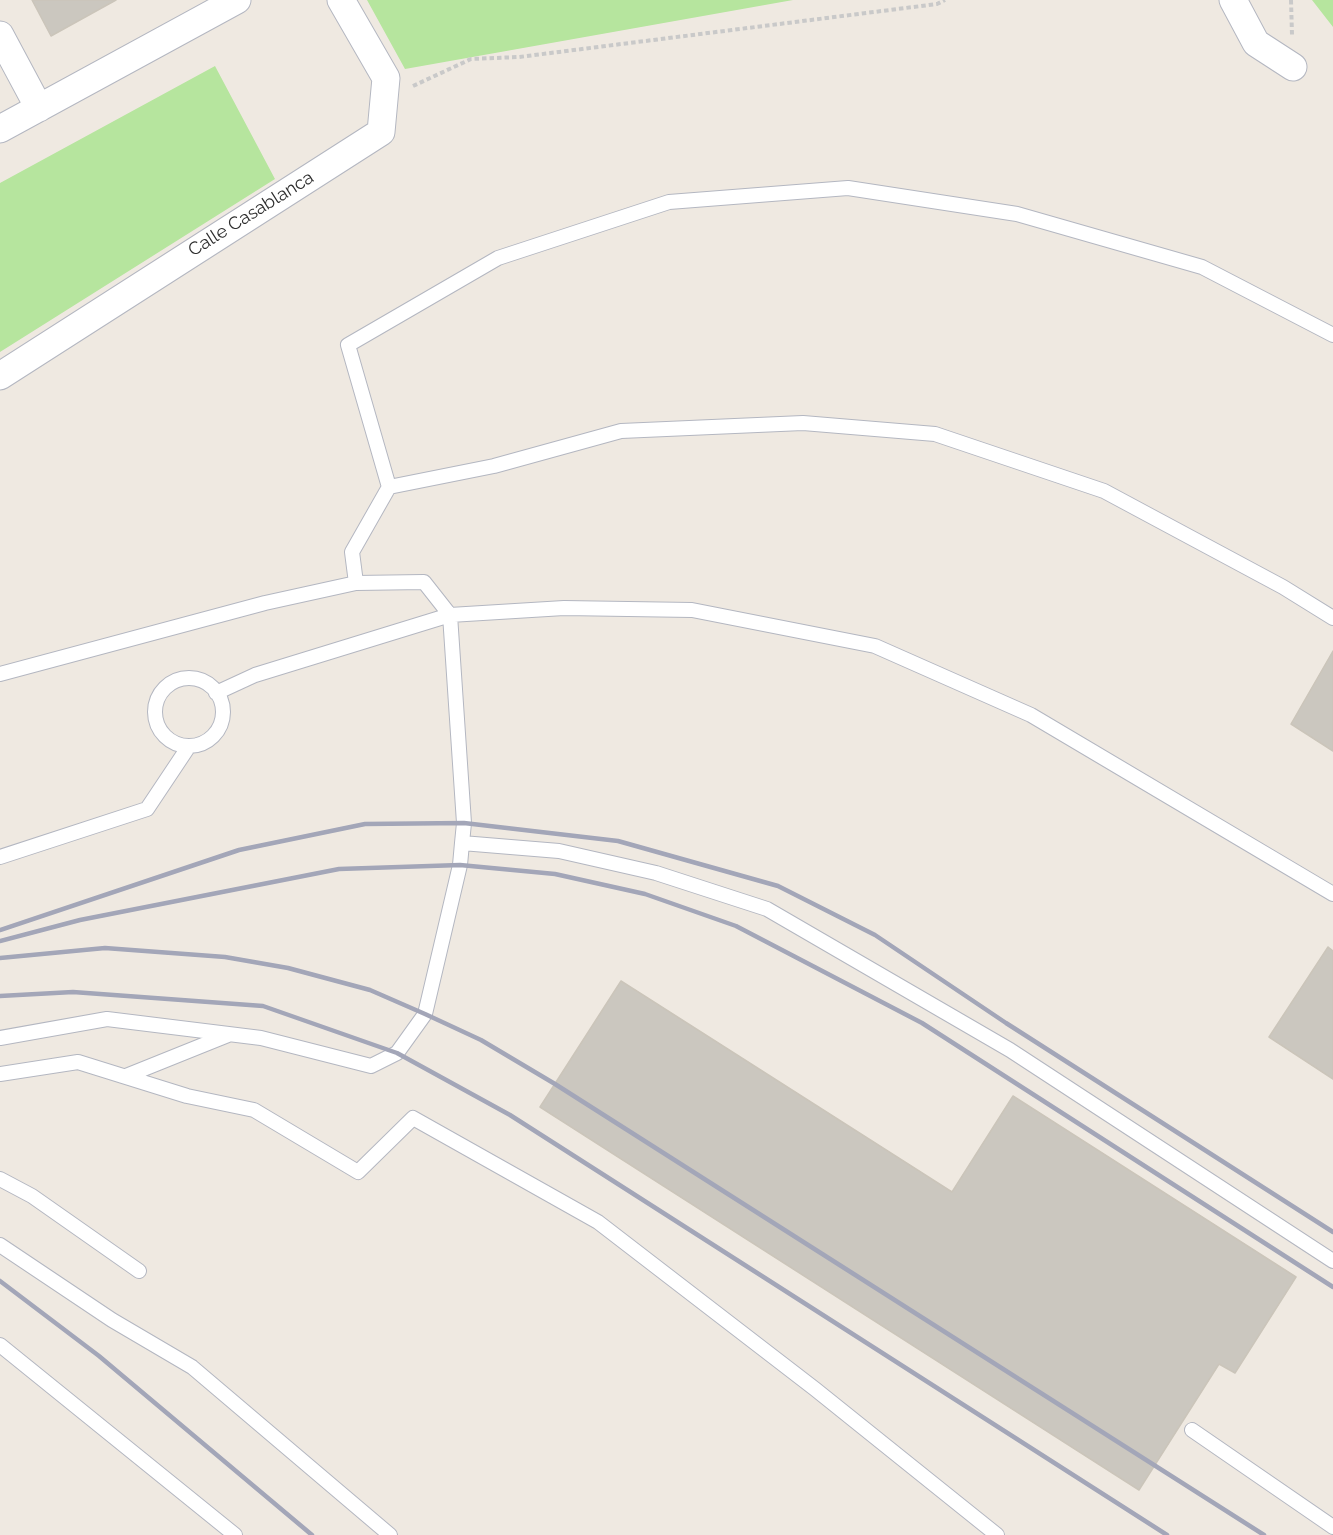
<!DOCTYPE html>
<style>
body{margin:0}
canvas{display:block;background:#efe9e1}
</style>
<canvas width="1333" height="1535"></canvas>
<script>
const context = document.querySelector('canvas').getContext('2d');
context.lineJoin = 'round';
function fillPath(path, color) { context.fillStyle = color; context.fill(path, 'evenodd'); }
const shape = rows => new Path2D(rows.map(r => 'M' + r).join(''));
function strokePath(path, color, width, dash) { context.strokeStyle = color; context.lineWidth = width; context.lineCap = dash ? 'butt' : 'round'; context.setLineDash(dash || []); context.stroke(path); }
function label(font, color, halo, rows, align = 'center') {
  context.font = font + ' Raleway,sans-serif'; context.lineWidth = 4.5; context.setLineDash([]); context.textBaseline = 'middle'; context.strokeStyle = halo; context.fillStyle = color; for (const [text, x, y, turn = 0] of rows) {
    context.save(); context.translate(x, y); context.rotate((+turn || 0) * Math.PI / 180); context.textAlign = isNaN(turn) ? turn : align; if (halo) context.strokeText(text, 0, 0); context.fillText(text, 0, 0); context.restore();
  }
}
const green = shape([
 [367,0,793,0,405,69],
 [1312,0,1333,0,1333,27],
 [215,66,275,179,0,352,0,183]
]);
const building = shape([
 [32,0,116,0,51,36,32,0],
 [1333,651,1333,751,1291,724,1333,651],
 [1328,947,1333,951,1333,1079,1269,1037,1328,947],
 [621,981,952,1192,1013,1096,1296,1277,1235,1373,1219,1364,1139,1490,540,1107,621,981]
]);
const path = shape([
 [1291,0,1292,35],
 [413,86,471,59,519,57,937,4,945,0]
]);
const lane = shape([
 [389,487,494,466,621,431,803,423,935,434,1104,491,1283,587,1333,618],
 [356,583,352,552,389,487,348,345,498,258,669,202,848,188,1017,214,1202,267,1333,335],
 [0,674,265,603,356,583,424,582,450,615,464,823,462,843],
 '155 712a34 34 0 1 1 68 0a34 34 0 1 1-68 0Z',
 [216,693,255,675,450,615,564,608,692,610,875,646,1031,715,1333,894],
 [0,857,147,809,189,746],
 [0,1038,107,1019,261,1038,371,1066,397,1053,425,1014,460,865,462,843,559,851,656,873,767,909,1010,1050,1333,1261],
 [0,1074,78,1062,187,1096,254,1110,358,1172,413,1118,598,1222,815,1389,997,1535],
 [126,1076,228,1035],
 [0,1179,32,1196,139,1271],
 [0,1245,112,1320,192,1367,390,1535],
 [0,1345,235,1535],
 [1192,1430,1333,1527]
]);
const street = shape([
 [1233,0,1256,43,1293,67],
 [0,35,39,108],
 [0,129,237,0],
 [0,376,381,132,386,78,341,0]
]);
const rail = shape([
 [0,930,239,850,365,824,464,823,618,841,778,886,875,935,1006,1023,1333,1232],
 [0,941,80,920,339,869,460,865,555,874,645,894,736,926,922,1023,1333,1287],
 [0,958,105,948,225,957,288,968,370,990,425,1014,481,1040,555,1084,1264,1535],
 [0,996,73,992,263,1006,397,1053,510,1115,1167,1535],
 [0,1281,99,1356,312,1535]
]);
const streetNames = [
 ["Calle Casablanca",251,214,-32]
];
fillPath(green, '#b6e59e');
fillPath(building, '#cbc7bf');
strokePath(building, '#cbc5ba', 1.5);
strokePath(lane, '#b4b7c1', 16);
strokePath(street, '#b4b7c1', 29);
strokePath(path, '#c9c9c9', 4, [4.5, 3]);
strokePath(lane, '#fff', 14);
strokePath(street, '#fff', 27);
strokePath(rail, '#a3a6b8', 4.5);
label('18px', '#2e2e2e', '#fff', streetNames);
</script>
